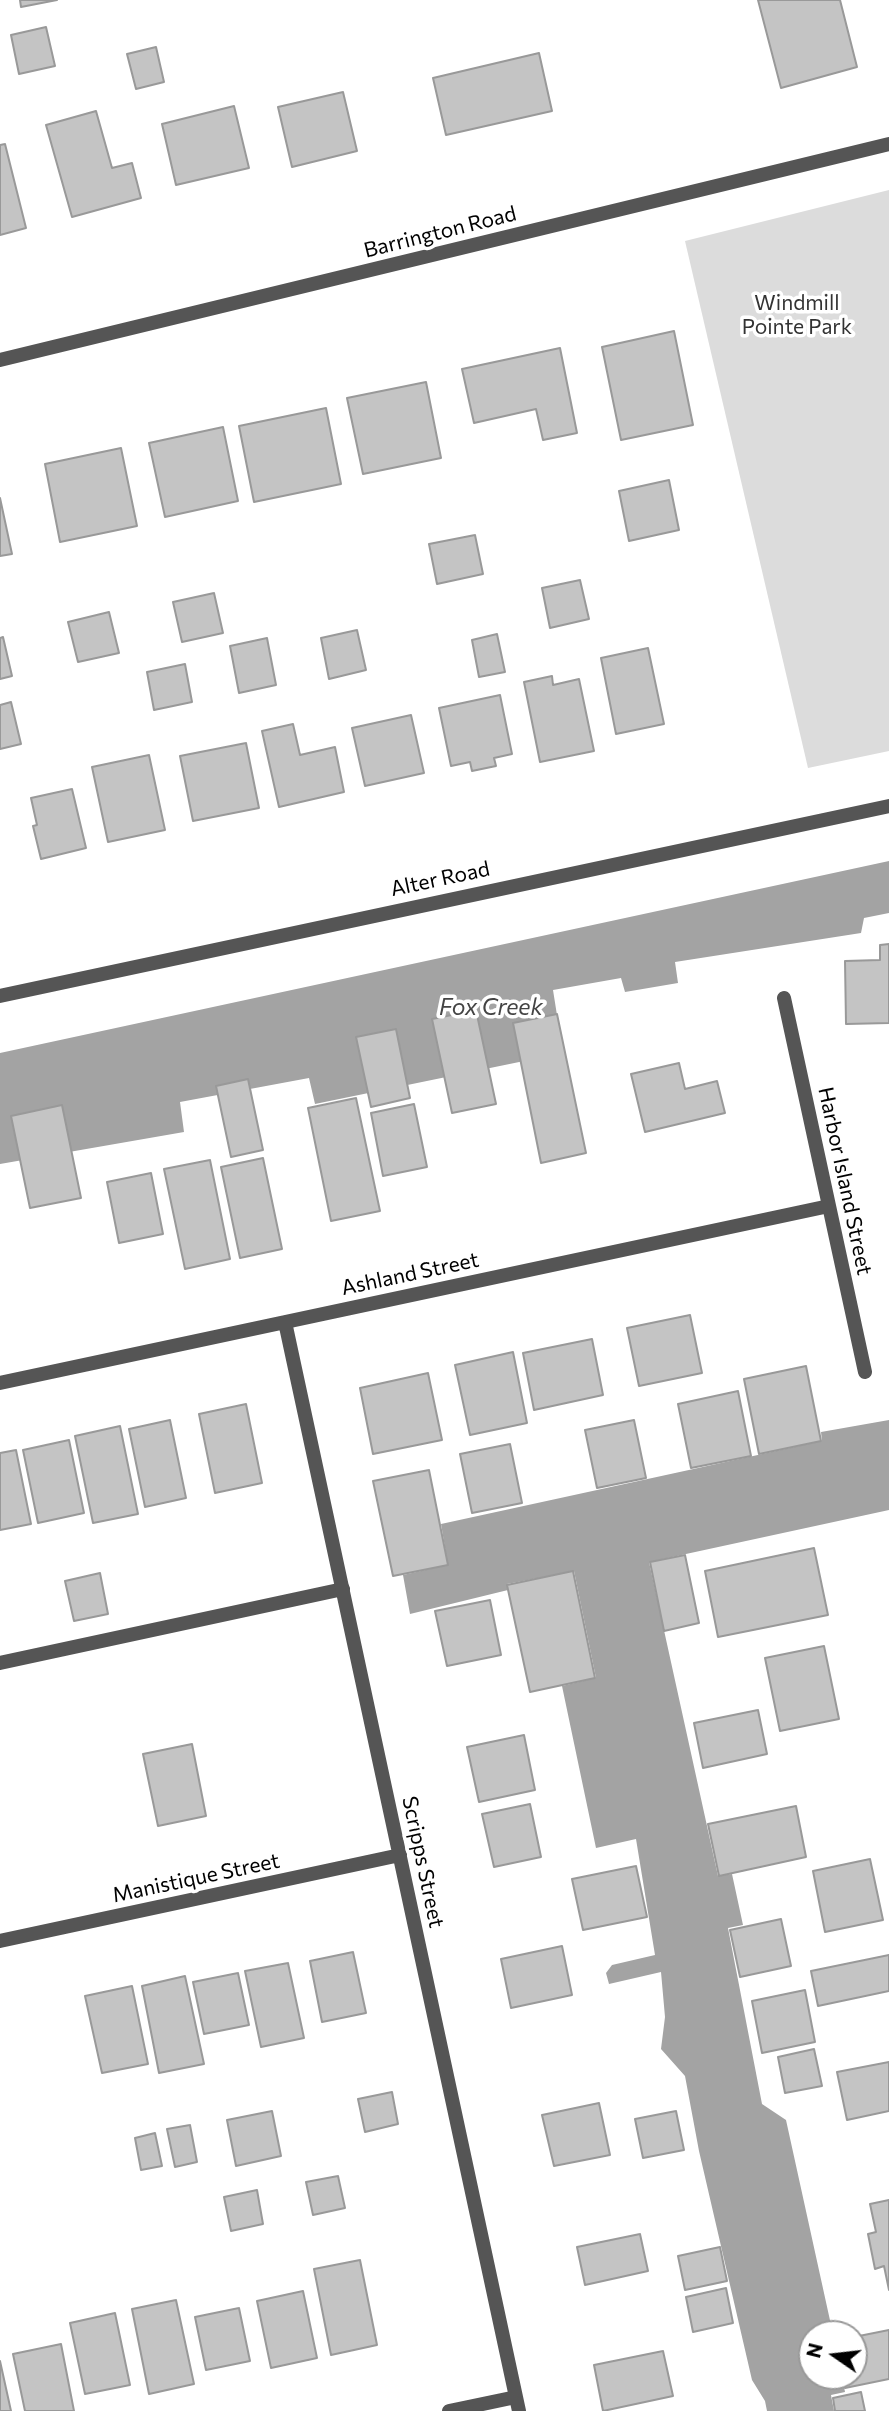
<!DOCTYPE html>
<style>
body{margin:0}
#map{position:relative;width:889px;height:2411px;overflow:hidden;background:#fff;font-family:Commissioner,sans-serif}
canvas{display:block}
.north{position:absolute;left:798px;top:2320px;width:70px;height:70px;box-sizing:border-box;background:#fff;border:2px solid #999;border-radius:50%;rotate:284deg;font-size:19px;font-weight:700;line-height:28px;text-align:center;color:#000}
.north::after{content:'';display:block;margin:auto;width:24px;height:32px;background:#000;clip-path:polygon(50% 0,100% 100%,50% 72%,0 100%)}
</style>
<div id="map">
<canvas width="889" height="2411"></canvas>
<div class="north">N</div>
</div>
<script>
const context = document.querySelector('canvas').getContext('2d');
context.lineJoin = 'round';
function fillPath(path, color) { context.fillStyle = color; context.fill(path, 'evenodd'); }
const shape = rows => new Path2D(rows.map(r => 'M' + r).join(''));
function strokePath(path, color, width, dash) { context.strokeStyle = color; context.lineWidth = width; context.lineCap = dash ? 'butt' : 'round'; context.setLineDash(dash || []); context.stroke(path); }
function label(font, color, halo, rows, align = 'center') {
  context.font = font + ' Commissioner,sans-serif'; context.lineWidth = 7; context.setLineDash([]); context.textBaseline = 'middle'; context.strokeStyle = halo; context.fillStyle = color; for (const [text, x, y, turn = 0] of rows) {
    context.save(); context.translate(x, y); context.rotate((+turn || 0) * Math.PI / 180); context.textAlign = isNaN(turn) ? turn : align; if (halo) context.strokeText(text, 0, 0); context.fillText(text, 0, 0); context.restore();
  }
}
const green = shape([
 [889,190,889,751,808,768,685,241]
]);
const water = shape([
 [889,861,889,913,864,918,861,933,675,962,678,983,625,992,621,978,553,990,563,1053,315,1104,309,1078,180,1102,184,1132,0,1164,0,1053],
 [889,1420,889,1510,649,1562,718,1876,732,1874,743,1925,728,1928,762,2104,786,2120,833,2334,812,2334,812,2376,842,2376,845,2392,831,2395,834,2411,767,2411,765,2401,752,2380,699,2151,685,2076,661,2049,665,2017,661,1972,609,1984,606,1973,612,1965,655,1955,636,1839,596,1848,562,1686,596,1678,574,1571,507,1584,508,1590,410,1614,403,1575,448,1565,441,1524,822,1441,821,1432]
]);
const building = shape([
 [20,0,57,0,21,7,20,0],
 [758,0,840,0,857,67,781,88,758,0],
 [46,27,55,66,19,74,11,35,46,27],
 [156,47,164,82,136,89,127,54,156,47],
 [539,53,552,111,446,135,433,78,539,53],
 [343,92,357,151,292,167,278,107,343,92],
 [234,106,249,168,176,185,162,124,234,106],
 [96,111,112,168,132,163,141,198,72,217,46,125,96,111],
 [5,144,26,228,0,235,0,145,5,144],
 [674,331,693,425,621,440,602,347,674,331],
 [560,348,577,433,543,440,536,409,474,423,462,369,560,348],
 [426,382,441,458,363,474,347,398,426,382],
 [326,408,341,484,254,502,239,426,326,408],
 [223,427,238,501,165,517,149,443,223,427],
 [121,448,137,526,60,542,45,464,121,448],
 [669,480,679,530,629,541,619,491,669,480],
 [0,498,12,554,0,556,0,498],
 [475,535,483,574,437,584,429,544,475,535],
 [580,580,589,619,550,628,542,588,580,580],
 [214,593,223,633,182,642,173,602,214,593],
 [109,612,119,653,78,662,68,622,109,612],
 [357,630,366,670,329,679,321,638,357,630],
 [497,634,505,672,479,677,472,640,497,634],
 [3,637,12,676,0,679,0,638,3,637],
 [267,638,276,685,239,693,230,646,267,638],
 [648,648,664,724,616,734,601,658,648,648],
 [185,664,192,702,154,710,147,672,185,664],
 [552,676,553,685,579,679,594,751,540,762,524,682,552,676],
 [500,695,512,754,494,758,496,766,472,771,470,762,451,766,439,708,500,695],
 [11,702,21,744,0,749,0,705,11,702],
 [411,715,424,773,365,786,352,728,411,715],
 [293,724,300,755,335,747,344,792,279,807,262,731,293,724],
 [246,743,259,808,193,821,180,756,246,743],
 [149,755,165,830,108,842,92,767,149,755],
 [72,789,86,848,41,859,33,826,37,825,31,798,72,789],
 [889,944,889,1023,846,1024,845,961,880,960,880,945,889,944],
 [476,1010,496,1104,452,1113,432,1019,476,1010],
 [557,1014,586,1153,541,1163,513,1023,557,1014],
 [396,1029,410,1098,371,1107,356,1037,396,1029],
 [679,1063,685,1089,717,1081,725,1113,645,1132,631,1074,679,1063],
 [248,1079,263,1150,231,1157,216,1086,248,1079],
 [356,1098,380,1211,331,1221,308,1108,356,1098],
 [414,1104,427,1167,383,1176,371,1113,414,1104],
 [62,1105,81,1198,30,1208,11,1116,62,1105],
 [263,1158,282,1249,240,1258,221,1167,263,1158],
 [210,1160,230,1259,185,1269,164,1169,210,1160],
 [151,1173,163,1234,119,1243,107,1182,151,1173],
 [690,1315,702,1373,639,1386,627,1328,690,1315],
 [592,1339,603,1395,534,1410,523,1353,592,1339],
 [513,1352,527,1423,470,1435,455,1365,513,1352],
 [806,1366,821,1441,759,1454,744,1379,806,1366],
 [428,1373,442,1440,373,1454,360,1388,428,1373],
 [738,1391,751,1456,691,1468,678,1404,738,1391],
 [246,1404,262,1483,215,1493,199,1414,246,1404],
 [170,1420,186,1498,145,1507,129,1429,170,1420],
 [634,1420,646,1478,597,1488,585,1430,634,1420],
 [120,1426,138,1514,93,1523,75,1436,120,1426],
 [69,1440,84,1513,38,1523,23,1450,69,1440],
 [510,1444,522,1503,472,1513,460,1454,510,1444],
 [16,1450,31,1524,0,1530,0,1453,16,1450],
 [429,1470,448,1565,393,1576,373,1481,429,1470],
 [814,1548,828,1615,718,1637,705,1571,814,1548],
 [685,1555,699,1623,664,1631,650,1562,685,1555],
 [573,1571,595,1678,530,1692,507,1585,573,1571],
 [100,1573,108,1614,74,1621,65,1581,100,1573],
 [490,1600,501,1655,447,1666,435,1611,490,1600],
 [824,1646,839,1719,780,1731,765,1658,824,1646],
 [758,1710,767,1754,703,1768,694,1723,758,1710],
 [524,1735,535,1790,479,1802,467,1747,524,1735],
 [192,1744,206,1816,158,1826,143,1754,192,1744],
 [530,1804,541,1857,494,1867,482,1814,530,1804],
 [796,1806,806,1857,719,1876,708,1824,796,1806],
 [870,1859,883,1920,825,1932,813,1871,870,1859],
 [636,1866,647,1917,583,1930,572,1879,636,1866],
 [781,1919,791,1966,740,1977,730,1930,781,1919],
 [562,1946,572,1995,511,2008,501,1959,562,1946],
 [353,1952,366,2013,322,2022,310,1961,353,1952],
 [889,1955,889,1991,818,2006,811,1971,889,1955],
 [288,1963,304,2038,261,2047,245,1971,288,1963],
 [238,1973,249,2025,204,2034,193,1982,238,1973],
 [185,1976,204,2064,159,2073,142,1986,185,1976],
 [132,1986,148,2064,102,2073,85,1996,132,1986],
 [805,1990,815,2042,762,2053,752,2001,805,1990],
 [814,2049,822,2086,785,2093,778,2057,814,2049],
 [889,2062,889,2111,847,2120,837,2072,889,2062],
 [392,2092,398,2124,365,2132,358,2099,392,2092],
 [599,2103,610,2155,554,2166,542,2115,599,2103],
 [272,2111,281,2156,236,2166,227,2120,272,2111],
 [676,2111,684,2150,643,2158,635,2119,676,2111],
 [190,2125,197,2162,175,2167,167,2129,190,2125],
 [155,2133,162,2166,141,2170,135,2138,155,2133],
 [338,2176,345,2208,313,2215,306,2182,338,2176],
 [257,2190,263,2224,231,2231,224,2197,257,2190],
 [889,2200,889,2290,884,2266,875,2269,868,2234,876,2232,870,2204,889,2200],
 [640,2234,648,2271,585,2285,577,2247,640,2234],
 [720,2247,727,2281,685,2290,678,2256,720,2247],
 [360,2260,377,2345,331,2355,314,2269,360,2260],
 [726,2288,733,2323,693,2332,686,2297,726,2288],
 [303,2291,317,2358,271,2368,257,2301,303,2291],
 [176,2300,194,2384,149,2394,132,2309,176,2300],
 [239,2308,250,2361,206,2370,195,2317,239,2308],
 [115,2313,130,2385,85,2394,70,2323,115,2313],
 [889,2330,889,2379,845,2388,843,2376,854,2376,854,2337,889,2330],
 [61,2344,74,2411,25,2411,13,2354,61,2344],
 [663,2351,673,2396,603,2411,594,2365,663,2351],
 [0,2361,11,2411,0,2411,0,2361],
 [861,2392,865,2411,835,2411,833,2398,861,2392]
]);
const lane = shape([
 [0,1663,343,1589]
]);
const street = shape([
 [0,360,889,144],
 [0,996,889,806],
 [784,998,865,1372],
 [285,1322,519,2411],
 [0,1383,829,1206],
 [0,1941,400,1855],
 [449,2411,516,2397]
]);
const streetNames = [
 ["Barrington Road",440,232,-14],
 ["Alter Road",440,879,-12],
 ["Harbor Island Street",845,1181,78],
 ["Ashland Street",410,1274,-12],
 ["Scripps Street",423,1862,78],
 ["Manistique Street",196,1878,-12]
];
const parkNames = [
 ["Windmill",797,303],
 ["Pointe Park",797,327]
];
const waterNames = [
 ["Fox Creek",491,1007]
];
fillPath(green, '#dcdcdc');
fillPath(water, '#a3a3a3');
fillPath(building, '#c4c4c4');
strokePath(building, '#999', 2);
strokePath(lane, '#555', 14);
strokePath(street, '#555', 14);
label('21px', '#000', '#fff', streetNames);
label('21px', '#333', '#fff', parkNames);
label('italic 23px', '#444', '#fff', waterNames);
</script>
